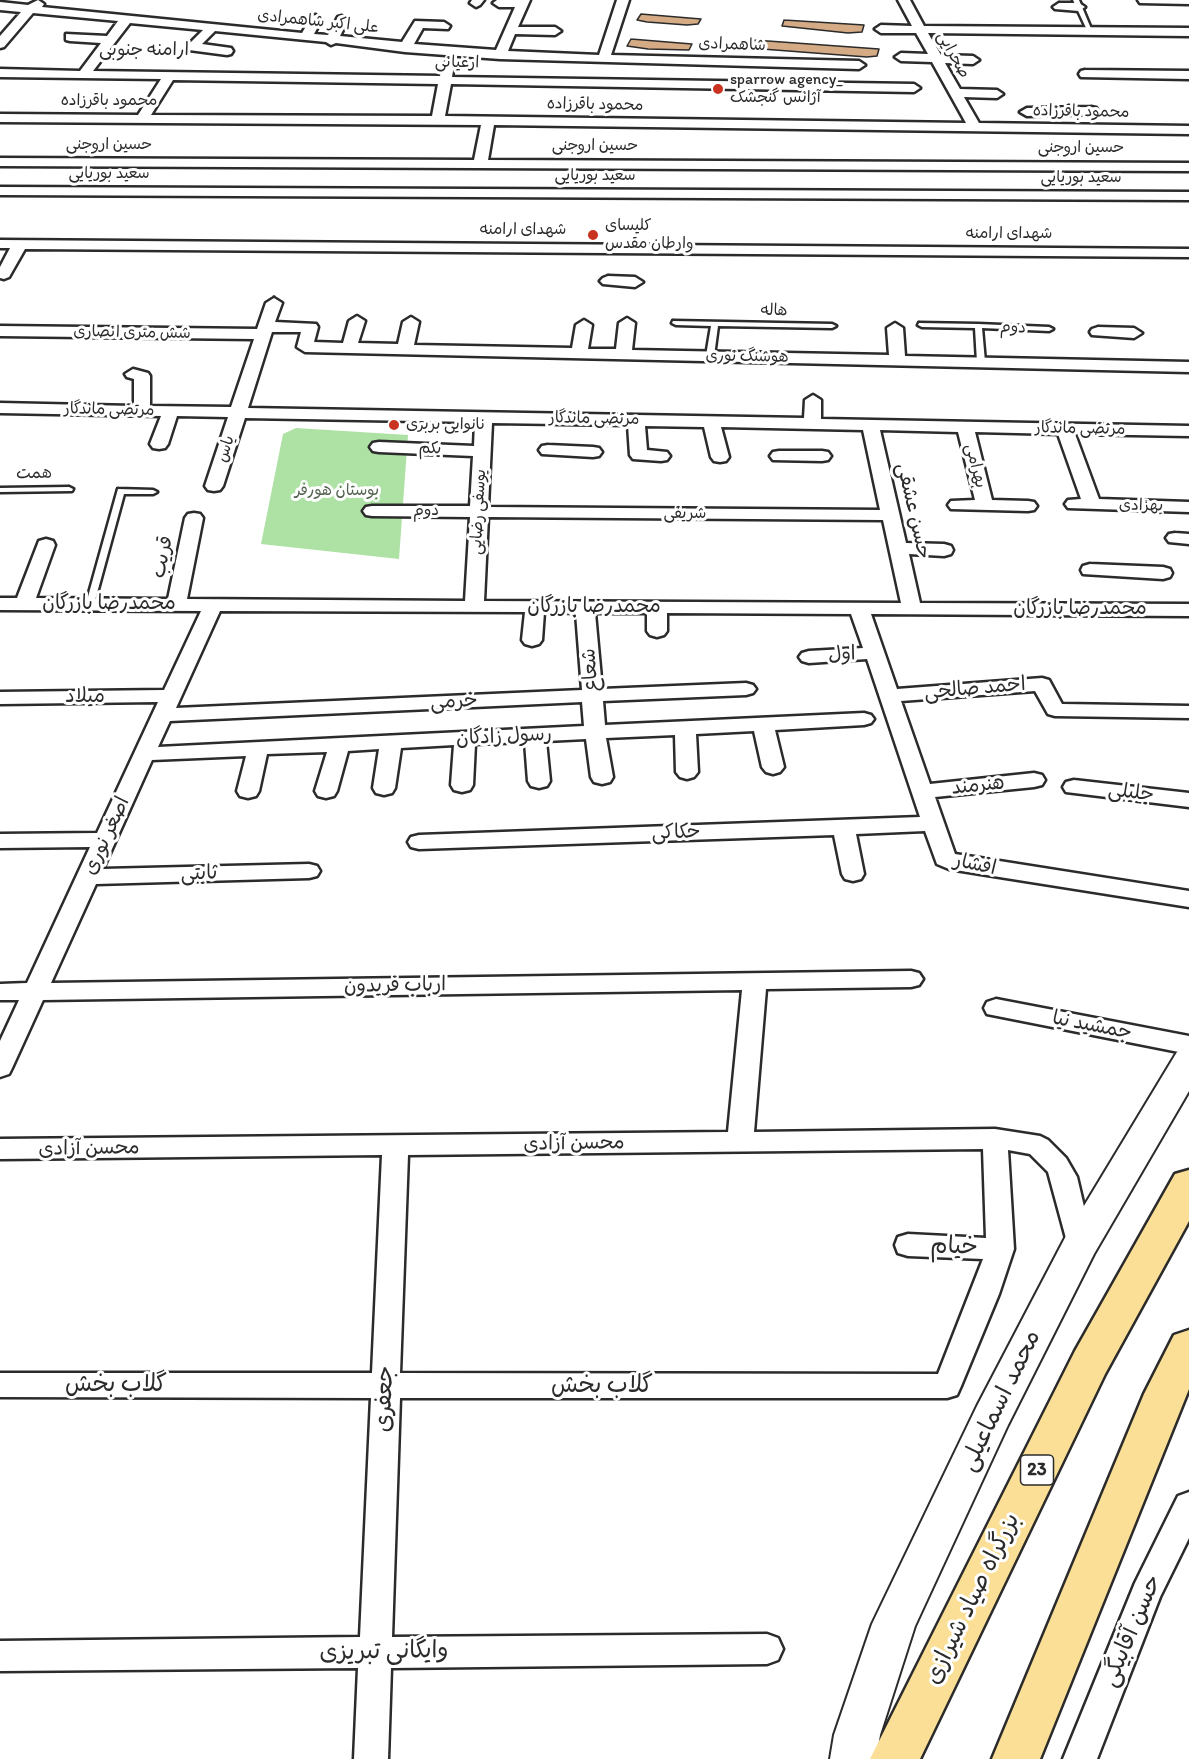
<!DOCTYPE html>
<meta charset="utf-8">
<style>
body{margin:0}
canvas{display:block;background:#fff}
</style>
<canvas width="1189" height="1759"></canvas>
<script>
const context = document.querySelector('canvas').getContext('2d');
context.lineJoin = 'round';
function fillPath(path, color) { context.fillStyle = color; context.fill(path, 'evenodd'); }
const shape = rows => new Path2D(rows.map(r => 'M' + r).join(''));
function strokePath(path, color, width, dash) { context.strokeStyle = color; context.lineWidth = width; context.lineCap = dash ? 'butt' : 'round'; context.setLineDash(dash || []); context.stroke(path); }
function label(font, color, halo, rows, align = 'center') {
  context.font = font + ' Itim,"Playpen Sans Arabic",sans-serif'; context.lineWidth = 6; context.setLineDash([]); context.textBaseline = 'middle'; context.strokeStyle = halo; context.fillStyle = color; for (const [text, x, y, turn = 0] of rows) {
    context.save(); context.translate(x, y); context.rotate((+turn || 0) * Math.PI / 180); context.textAlign = isNaN(turn) ? turn : align; if (halo) context.strokeText(text, 0, 0); context.fillText(text, 0, 0); context.restore();
  }
}
const green = shape([
 [296,428,408,435,399,559,261,544,283,434]
]);
const building = shape([
 [641,14,701,19,698,24,687,25,647,22,637,20,641,14],
 [784,20,864,25,862,32,848,33,782,26,784,20],
 [631,39,692,44,689,50,648,49,627,46,631,39],
 [754,40,879,49,877,56,867,57,762,49,751,47,754,40]
]);
const lane = shape([
 [1073,0,1079,0,1092,31,1087,30,1073,0],
 [1138,0,1189,0,1189,4,1140,3,1138,0],
 [673,321,832,324,836,326,832,328,718,326,714,356,710,358,706,356,711,326,676,325,672,323,673,321],
 [919,323,978,324,1049,327,1053,329,1049,331,982,328,985,362,981,364,977,362,975,328,922,327,918,325,919,323],
 [69,487,73,489,72,491,0,492,0,488,69,487],
 [118,489,153,490,157,492,153,494,124,494,94,604,90,607,87,606,86,604,118,489]
]);
const street = shape([
 [38,0,44,4,42,7,302,33,312,16,316,15,322,19,314,34,328,35,338,17,342,16,348,20,340,36,402,42,415,21,444,22,450,26,448,29,423,28,414,44,496,50,515,7,499,7,493,3,497,0,530,0,518,27,555,27,561,31,555,35,515,34,508,51,599,55,617,0,629,0,611,55,859,61,865,65,859,69,500,59,405,52,336,43,331,45,326,42,215,31,202,44,231,48,233,51,231,54,227,55,189,50,189,44,203,30,130,23,93,71,440,76,442,65,448,61,454,65,452,77,914,84,920,88,914,92,451,84,445,116,966,123,932,62,901,61,895,57,901,53,928,54,916,33,881,33,875,29,881,25,912,26,898,0,910,0,924,26,1189,28,1189,36,928,33,941,55,973,56,979,60,973,64,945,63,960,89,997,90,1003,94,997,98,964,97,979,123,1189,126,1189,134,494,125,488,160,1189,163,1189,171,0,166,0,158,474,160,481,125,0,122,0,114,138,115,161,79,0,77,0,69,80,71,101,43,70,41,66,40,66,34,107,36,118,21,33,13,4,47,0,48,0,36,21,12,0,10,0,2,28,5,38,0],
 [173,80,438,84,432,116,151,115,173,80],
 [472,0,484,0,480,5,476,7,470,3,472,0],
 [1059,3,1079,3,1085,7,1079,11,1055,9,1053,7,1059,3],
 [1085,70,1189,71,1189,79,1081,77,1079,74,1081,71,1085,70],
 [1091,107,1096,108,1098,111,1096,114,1027,116,1020,112,1027,108,1091,107],
 [0,187,1189,192,1189,200,0,195,0,187],
 [0,240,1189,249,1189,257,25,249,9,277,4,279,0,278,0,267,10,248,0,248,0,240],
 [608,276,635,277,643,282,635,287,603,284,600,281,603,278,608,276],
 [274,298,282,303,275,322,316,324,318,327,314,342,343,343,349,321,357,316,365,321,358,343,398,344,403,322,411,317,419,322,414,345,572,348,576,325,584,320,592,325,588,349,616,349,619,323,627,318,635,323,632,350,889,355,887,328,895,323,903,328,905,356,1189,362,1189,372,305,352,297,347,301,332,272,332,248,408,804,418,805,400,813,395,821,400,821,419,1189,426,1189,436,1075,434,1099,499,1189,502,1189,512,1068,508,1065,504,1068,500,1081,499,1058,434,975,432,992,500,1028,501,1034,502,1037,506,1034,510,1028,511,951,509,948,505,951,501,975,500,958,432,880,430,906,543,944,544,951,546,953,550,951,554,944,556,909,554,920,603,1189,604,1189,616,871,614,897,689,1042,678,1049,680,1062,704,1189,706,1189,718,1055,716,1048,714,1035,691,901,701,930,784,1034,773,1042,775,1045,780,1042,785,1034,787,935,797,955,854,1189,891,1189,907,949,869,937,864,925,831,856,834,864,874,861,879,853,881,845,879,842,874,834,835,419,849,411,847,408,842,411,837,419,835,920,817,867,659,809,663,802,661,799,657,802,653,809,651,863,648,851,614,667,613,667,631,664,635,657,637,650,635,647,631,647,613,595,613,602,689,746,683,753,685,756,689,753,693,746,695,603,701,605,725,864,713,871,715,874,719,871,723,864,725,775,730,784,767,780,772,773,774,766,772,762,767,754,731,696,734,698,772,694,777,687,779,680,777,676,772,675,735,606,738,613,777,610,782,602,784,594,782,591,777,586,739,546,741,550,781,547,786,539,788,531,786,528,781,525,742,475,744,473,785,470,790,462,792,454,790,451,785,454,745,401,748,395,788,392,793,384,795,376,793,373,788,379,749,348,751,337,791,334,796,326,798,318,796,315,791,327,752,267,754,259,791,256,796,248,798,240,796,237,791,246,756,152,760,103,869,309,864,317,866,320,871,317,876,309,878,96,884,51,983,911,971,919,973,923,979,919,985,911,987,766,989,754,1132,995,1129,1040,1136,1048,1140,1066,1158,1077,1177,1093,1245,1090,1253,1080,1256,1070,1253,1048,1172,1030,1154,1008,1150,1014,1249,999,1294,961,1386,957,1395,947,1398,400,1398,392,1637,767,1634,778,1638,783,1649,778,1660,767,1664,391,1668,388,1759,354,1759,358,1668,0,1671,0,1641,360,1637,371,1398,0,1397,0,1373,372,1373,382,1155,0,1159,0,1139,728,1132,742,990,43,1000,12,1068,9,1074,0,1077,0,1041,19,1000,0,1000,0,984,27,983,90,847,0,848,0,834,97,833,158,702,0,704,0,692,164,690,201,611,0,610,0,598,17,598,39,541,46,539,53,541,55,545,36,598,168,599,185,518,188,514,194,513,200,514,203,518,187,599,465,601,470,517,372,516,366,515,363,511,366,507,372,506,470,506,473,456,379,452,373,451,370,447,373,443,379,442,474,446,475,422,245,418,223,486,220,490,214,491,208,490,205,486,228,417,177,416,168,444,165,448,159,449,153,448,150,444,161,416,0,413,0,403,134,406,134,379,127,377,125,374,133,369,148,373,150,376,150,406,231,407,254,339,0,336,0,326,257,329,266,303,274,298],
 [492,423,628,425,630,455,633,459,661,461,667,460,670,456,667,452,647,450,645,426,704,427,711,457,714,461,720,462,726,461,729,457,721,427,863,430,880,510,488,507,492,423],
 [488,517,883,520,901,603,484,601,488,517],
 [220,611,525,612,522,640,525,644,532,646,539,644,542,640,544,612,576,613,582,690,176,708,220,611],
 [582,702,584,726,158,747,170,721,582,702],
 [983,1149,986,1238,908,1234,898,1237,895,1245,898,1253,908,1256,983,1259,938,1374,400,1373,408,1155,983,1149],
 [1098,327,1134,328,1142,333,1134,338,1092,335,1090,332,1092,329,1098,327],
 [548,445,593,447,599,448,602,452,599,456,593,457,542,454,539,450,542,446,548,445],
 [779,451,822,451,828,452,831,456,828,460,822,461,773,460,770,456,773,452,779,451],
 [1175,533,1189,534,1189,544,1169,542,1166,538,1169,534,1175,533],
 [1090,564,1163,567,1170,569,1172,573,1170,577,1163,579,1083,574,1081,570,1083,566,1090,564],
 [1074,780,1189,793,1189,807,1066,792,1063,787,1066,782,1074,780],
 [996,999,1189,1036,1189,1054,987,1014,984,1008,987,1002,996,999],
 [1189,1492,1189,1538,1160,1597,1097,1759,1063,1759,1135,1583,1178,1496,1189,1492]
]);
const secondary = shape([
 [1189,1048,1189,1091,1094,1254,1008,1425,915,1626,880,1735,876,1759,830,1759,834,1735,872,1624,977,1406,1067,1234,1177,1052,1189,1048]
]);
const highway = shape([
 [1189,1170,1189,1221,1105,1374,920,1759,870,1759,1075,1351,1175,1174,1189,1170],
 [1189,1330,1189,1389,1040,1759,992,1759,1144,1394,1174,1335,1189,1330]
]);
const markers = [
 [718,89,6,"#c8321e"],
 [593,235,6,"#c8321e"],
 [394,425,6,"#c8321e"]
];
const farStreetnames = [
 ["علی اکبر شاهمرادی",318,22,6],
 ["شاهمرادی",732,45,2],
 ["صحرایی",953,55,61],
 ["ارغیانی",457,63,1],
 ["محمود باقرزاده",109,101],
 ["محمود باقرزاده",595,105,1],
 ["محمود باقرزاده",1081,112,1],
 ["حسین اروجنی",109,145],
 ["حسین اروجنی",595,146],
 ["حسین اروجنی",1081,148],
 ["سعید بوریایی",109,174],
 ["سعید بوریایی",595,176],
 ["سعید بوریایی",1081,178],
 ["شهدای ارامنه",523,230],
 ["شهدای ارامنه",1009,234],
 ["هاله",774,311,1],
 ["دوم",1013,328,2],
 ["شش متری انصاری",132,333,1],
 ["هوشنگ نوری",747,357,1],
 ["مرتضی ماندگار",109,410,1],
 ["مرتضی ماندگار",594,419,1],
 ["مرتضی ماندگار",1080,429,1],
 ["یاس",226,449,-72],
 ["یکم",430,449,2],
 ["بهرامی",975,466,76],
 ["همت",34,474,-1],
 ["بهزادی",1141,506,1],
 ["دوم",426,511],
 ["یوسفی رضایی",479,512,-87],
 ["شریفی",685,514]
];
const farPoinames = [
 ["sparrow agency_",730,80],
 ["آژانس گنجشک",730,98],
 ["کلیسای",605,226],
 ["وارطان مقدس",605,244],
 ["نانوایی بربری",406,425]
];
const farParknames = [
 ["بوستان هورفر",337,491]
];
const farNeighbourhoodnames = [
 ["ارامنه جنوبی",144,50]
];
const shields = [
 [1037,1470,33]
];
const shieldNames = [
 ["23",1037,1470]
];
const streetNames = [
 ["حسن عشقی",913,511,77],
 ["قریب",163,557,-78],
 ["محمدرضا بازرگان",109,604],
 ["محمدرضا بازرگان",594,607],
 ["محمدرضا بازرگان",1080,609],
 ["اول",842,655,-3],
 ["شعاع",591,670,-95],
 ["احمد صالحی",975,689,-5],
 ["میلاد",85,697],
 ["خرمی",454,702,-3],
 ["رسول زادگان",504,737,-3],
 ["هنرمند",978,786,-6],
 ["جلیلی",1131,793,7],
 ["حکاکی",676,833,-2],
 ["اصغر نوری",107,836,-65],
 ["افشار",975,865,12],
 ["ثابتی",199,874,-2],
 ["ارباب فریدون",395,986,-1],
 ["جمشید نیا",1092,1026,11],
 ["محسن آزادی",574,1144,-1],
 ["محسن آزادی",89,1149,-1]
];
const nearStreetnames = [
 ["خیام",954,1247,2],
 ["گلاب بخش",116,1385],
 ["گلاب بخش",602,1386],
 ["جعفری",385,1399,-88],
 ["محمد اسماعیلی",1001,1401,-64],
 ["بزرگراه صیاد شیرازی",973,1599,-64],
 ["حسن آقابیگی",1132,1631,-67],
 ["وایگانی تبریزی",384,1652,-1]
];
fillPath(green, '#ade2a4');
fillPath(building, '#d4ab85');
strokePath(building, '#2b2b2b', 1.5);
strokePath(lane, '#2b2b2b', 5);
strokePath(street, '#2b2b2b', 5);
strokePath(secondary, '#2b2b2b', 4);
strokePath(highway, '#2b2b2b', 5);
fillPath(lane, '#fff');
fillPath(street, '#fff');
fillPath(secondary, '#fff');
fillPath(highway, '#fbdf96');
for (const [x, y, r, color] of markers) { const dot = new Path2D(); dot.arc(x, y, r, 0, 2 * Math.PI); context.fillStyle = color; context.fill(dot); strokePath(dot, '#fff', 2); }
label('16px', '#2b2b2b', '#fff', farStreetnames);
label('16px', '#2b2b2b', '#fff', farPoinames, 'left');
label('16px', '#52624f', '#fff', farParknames);
label('18px', '#2b2b2b', '#fff', farNeighbourhoodnames);
for (const [x, y, w] of shields) { const box = new Path2D(); box.roundRect(x - w / 2, y - 15, w, 30, 4.5); context.fillStyle = '#fff'; context.fill(box); strokePath(box, '#2b2b2b', 1.5); }
label('bold 18px', '#2b2b2b', null, shieldNames);
label('20px', '#2b2b2b', '#fff', streetNames);
label('24px', '#2b2b2b', '#fff', nearStreetnames);
</script>
